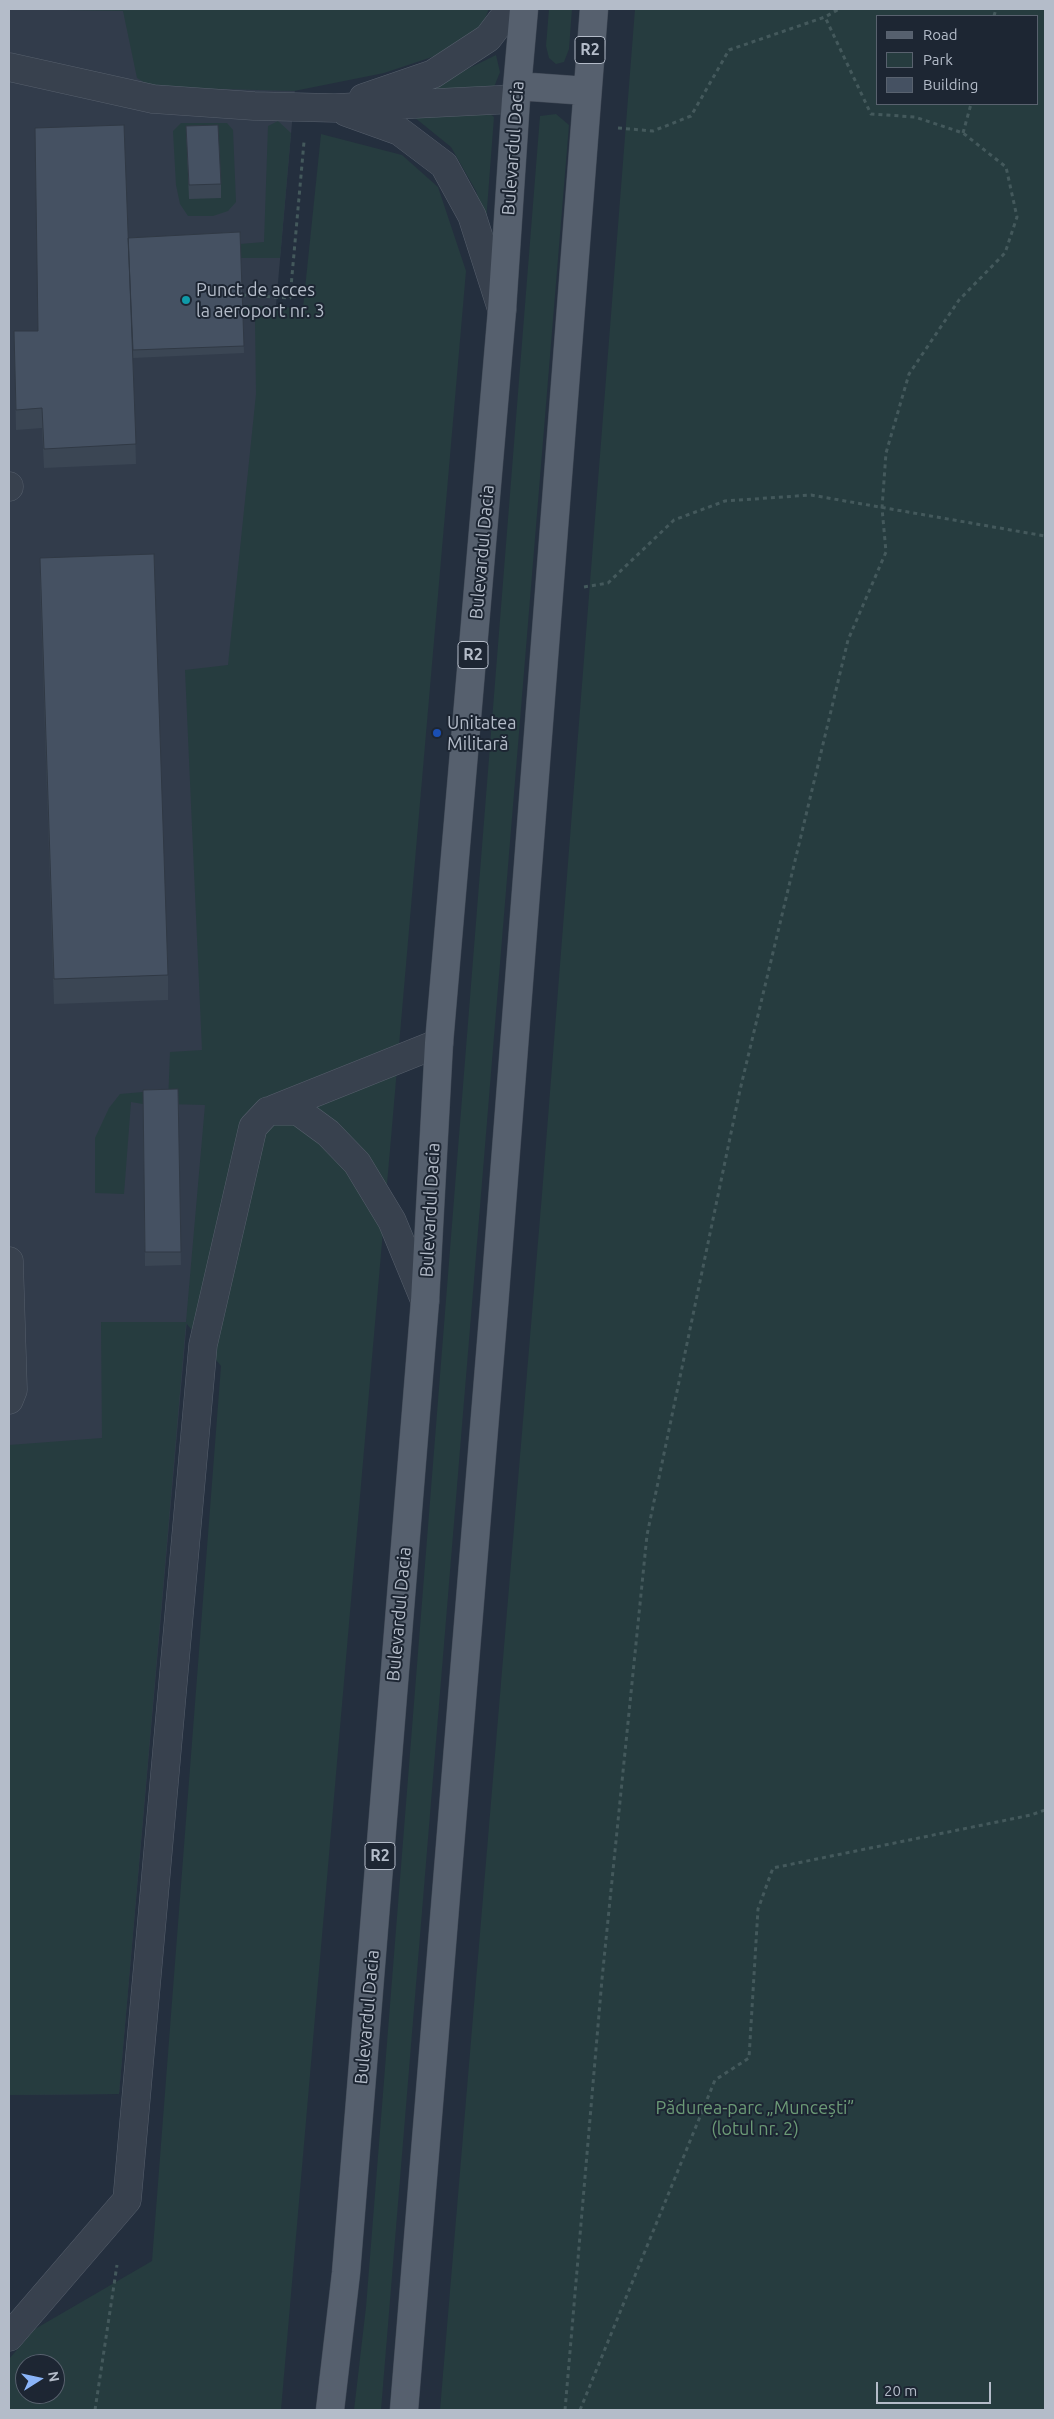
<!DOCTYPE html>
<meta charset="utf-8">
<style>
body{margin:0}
#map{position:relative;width:1054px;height:2419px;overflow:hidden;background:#242f3e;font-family:Ubuntu,sans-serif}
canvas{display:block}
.frame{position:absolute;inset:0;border:10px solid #b4bcc9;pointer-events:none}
.legend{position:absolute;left:876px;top:15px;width:162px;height:90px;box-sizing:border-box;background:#1d2633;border:1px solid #59626f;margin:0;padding:6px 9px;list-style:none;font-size:15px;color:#b4bcc9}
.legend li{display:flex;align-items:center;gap:10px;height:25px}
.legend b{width:25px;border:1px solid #59626f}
.north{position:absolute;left:15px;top:2354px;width:50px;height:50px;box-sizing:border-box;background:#1d2633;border:1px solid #59626f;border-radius:50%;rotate:80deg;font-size:14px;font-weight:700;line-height:20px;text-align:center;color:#b4bcc9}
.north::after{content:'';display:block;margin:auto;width:18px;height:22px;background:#8ab4f8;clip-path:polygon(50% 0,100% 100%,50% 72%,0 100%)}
.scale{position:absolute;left:876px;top:2382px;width:115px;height:22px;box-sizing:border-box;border:2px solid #b4bcc9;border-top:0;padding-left:6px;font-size:15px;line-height:18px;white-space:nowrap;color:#b4bcc9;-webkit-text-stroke:4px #1d2633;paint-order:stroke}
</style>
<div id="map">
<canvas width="1054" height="2419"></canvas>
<div class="frame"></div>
<ul class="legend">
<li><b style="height:6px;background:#56606e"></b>Road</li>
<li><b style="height:14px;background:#263c3f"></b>Park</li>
<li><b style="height:14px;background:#455162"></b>Building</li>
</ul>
<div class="north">N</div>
<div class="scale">20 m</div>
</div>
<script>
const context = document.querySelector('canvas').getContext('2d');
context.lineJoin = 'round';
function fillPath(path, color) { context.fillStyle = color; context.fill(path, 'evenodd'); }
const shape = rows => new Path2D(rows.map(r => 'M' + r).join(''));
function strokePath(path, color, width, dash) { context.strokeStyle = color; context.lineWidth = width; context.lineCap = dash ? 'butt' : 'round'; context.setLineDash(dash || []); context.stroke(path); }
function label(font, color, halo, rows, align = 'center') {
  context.font = font + ' Ubuntu,sans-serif'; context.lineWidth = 4; context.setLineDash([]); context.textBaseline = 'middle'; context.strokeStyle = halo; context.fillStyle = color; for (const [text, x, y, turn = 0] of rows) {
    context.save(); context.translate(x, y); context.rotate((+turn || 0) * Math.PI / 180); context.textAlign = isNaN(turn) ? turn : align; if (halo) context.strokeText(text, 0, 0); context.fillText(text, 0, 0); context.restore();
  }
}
const airport = shape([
 [9,9,302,9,119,2094,9,2095]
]);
const green = shape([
 [9,9,489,9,483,23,462,42,435,56,384,73,294,91,152,87,137,78,123,11],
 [549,9,572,9,569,49,564,62,556,64,549,58,546,46],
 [635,9,1045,9,1045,2410,440,2410,542,1194],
 [878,16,1038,16,1038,104,878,104],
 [496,55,500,72,494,87,419,93],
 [488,112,494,117,486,222,476,191,451,147,414,117],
 [556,114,569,125,381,2410,354,2410,366,2307,540,116],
 [278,121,291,133,280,258,241,258,240,244,264,242,268,126],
 [181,123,227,123,233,130,236,202,228,211,213,216,188,216,180,204,176,185,173,131],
 [321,134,402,155,438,187,466,271,281,2410,9,2410,9,2359,35,2329,152,2261,221,1366,186,1323,119,2094,9,2095,9,1445,102,1438,101,1322,186,1322,205,1105,168,1104,170,1052,202,1050,185,670,228,665,256,394,255,319,243,318,242,305,303,308],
 [25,2364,55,2364,55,2394,25,2394],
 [143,1092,143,1104,131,1102,124,1194,95,1193,95,1138,109,1108,120,1094]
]);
const path = shape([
 [994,16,996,9],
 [618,128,653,131,691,116,729,50,825,17,839,9],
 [963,133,971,104],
 [242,295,290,298,304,142],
 [584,587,608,583,674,520,725,501,811,495,1045,536],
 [95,2410,117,2265],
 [565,2410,602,1979,647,1535,740,1090,848,640,886,552,882,508,886,453,909,374,959,300,1005,253,1017,217,1006,167,963,133,915,117,871,114,825,17],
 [580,2410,715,2080,749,2058,758,1909,773,1868,1031,1815,1045,1810]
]);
const minor = shape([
 [9,67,153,99,254,106,335,108,516,99],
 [363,98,433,74,488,38,510,9],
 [346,112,399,131,444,165,472,216,502,310],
 [9,486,9,487],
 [274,1109,439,1043],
 [9,1261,13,1390,9,1400],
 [9,2337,127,2200,203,1345,253,1127,268,1111,298,1111,328,1133,357,1163,392,1221,425,1301]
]);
const major = shape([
 [517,86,587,91],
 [330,2410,346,2273,425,1301,439,1043,502,310,516,99,524,9],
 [404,2410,494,1306,594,9]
]);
const wall = shape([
 [186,126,221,184,221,198,189,199],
 [240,232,244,353,133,358,136,464,44,468,42,428,16,430,14,331,38,331,128,238],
 [40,558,168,975,168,1000,54,1004,40,583],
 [178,1089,181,1265,145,1266,143,1090]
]);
const building = shape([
 [124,125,136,444,44,449,42,408,16,410,14,331,38,331,35,128,124,125],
 [218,125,221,184,189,185,186,126,218,125],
 [240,232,244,346,133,350,128,238,240,232],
 [154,554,168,975,54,979,40,558,154,554],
 [178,1089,181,1252,145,1252,143,1090,178,1089]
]);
const markers = [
 [186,300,5,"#0f9aa8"],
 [437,733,5,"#1a4fb4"]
];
const shields = [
 [590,50,30],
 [473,655,30],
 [380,1856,30]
];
const shieldNames = [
 ["R2",590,50],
 ["R2",473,655],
 ["R2",380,1856]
];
const streetNames = [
 ["Bulevardul Dacia",513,148,-86],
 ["Bulevardul Dacia",482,552,-85],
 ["Bulevardul Dacia",430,1210,-87],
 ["Bulevardul Dacia",399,1614,-85],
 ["Bulevardul Dacia",367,2017,-85]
];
const poiNames = [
 ["Punct de acces",196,290],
 ["la aeroport nr. 3",196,311],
 ["Unitatea",447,723],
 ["Militară",447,744]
];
const parkNames = [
 ["Pădurea-parc „Muncești”",755,2108],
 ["(lotul nr. 2)",755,2129]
];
fillPath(airport, '#323c4b');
fillPath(green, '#263c3f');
strokePath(minor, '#565f6c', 29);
strokePath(major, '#414a57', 29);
strokePath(path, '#44595c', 3, [4, 4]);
strokePath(minor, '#38414e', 28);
strokePath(major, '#56606e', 28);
fillPath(wall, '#3b4654');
fillPath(building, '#455162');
strokePath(building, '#303945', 1);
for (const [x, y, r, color] of markers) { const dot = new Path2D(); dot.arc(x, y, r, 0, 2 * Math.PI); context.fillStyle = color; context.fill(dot); strokePath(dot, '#1d2633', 2); }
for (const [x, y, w] of shields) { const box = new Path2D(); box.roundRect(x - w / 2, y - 13.5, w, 27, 4); context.fillStyle = '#1d2633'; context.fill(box); strokePath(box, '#b4bcc9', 1); }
label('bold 16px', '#b4bcc9', null, shieldNames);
label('18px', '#b4bcc9', '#1d2633', streetNames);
label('18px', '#b4bcc9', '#1d2633', poiNames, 'left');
label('18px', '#6b9a76', '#1d2633', parkNames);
</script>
